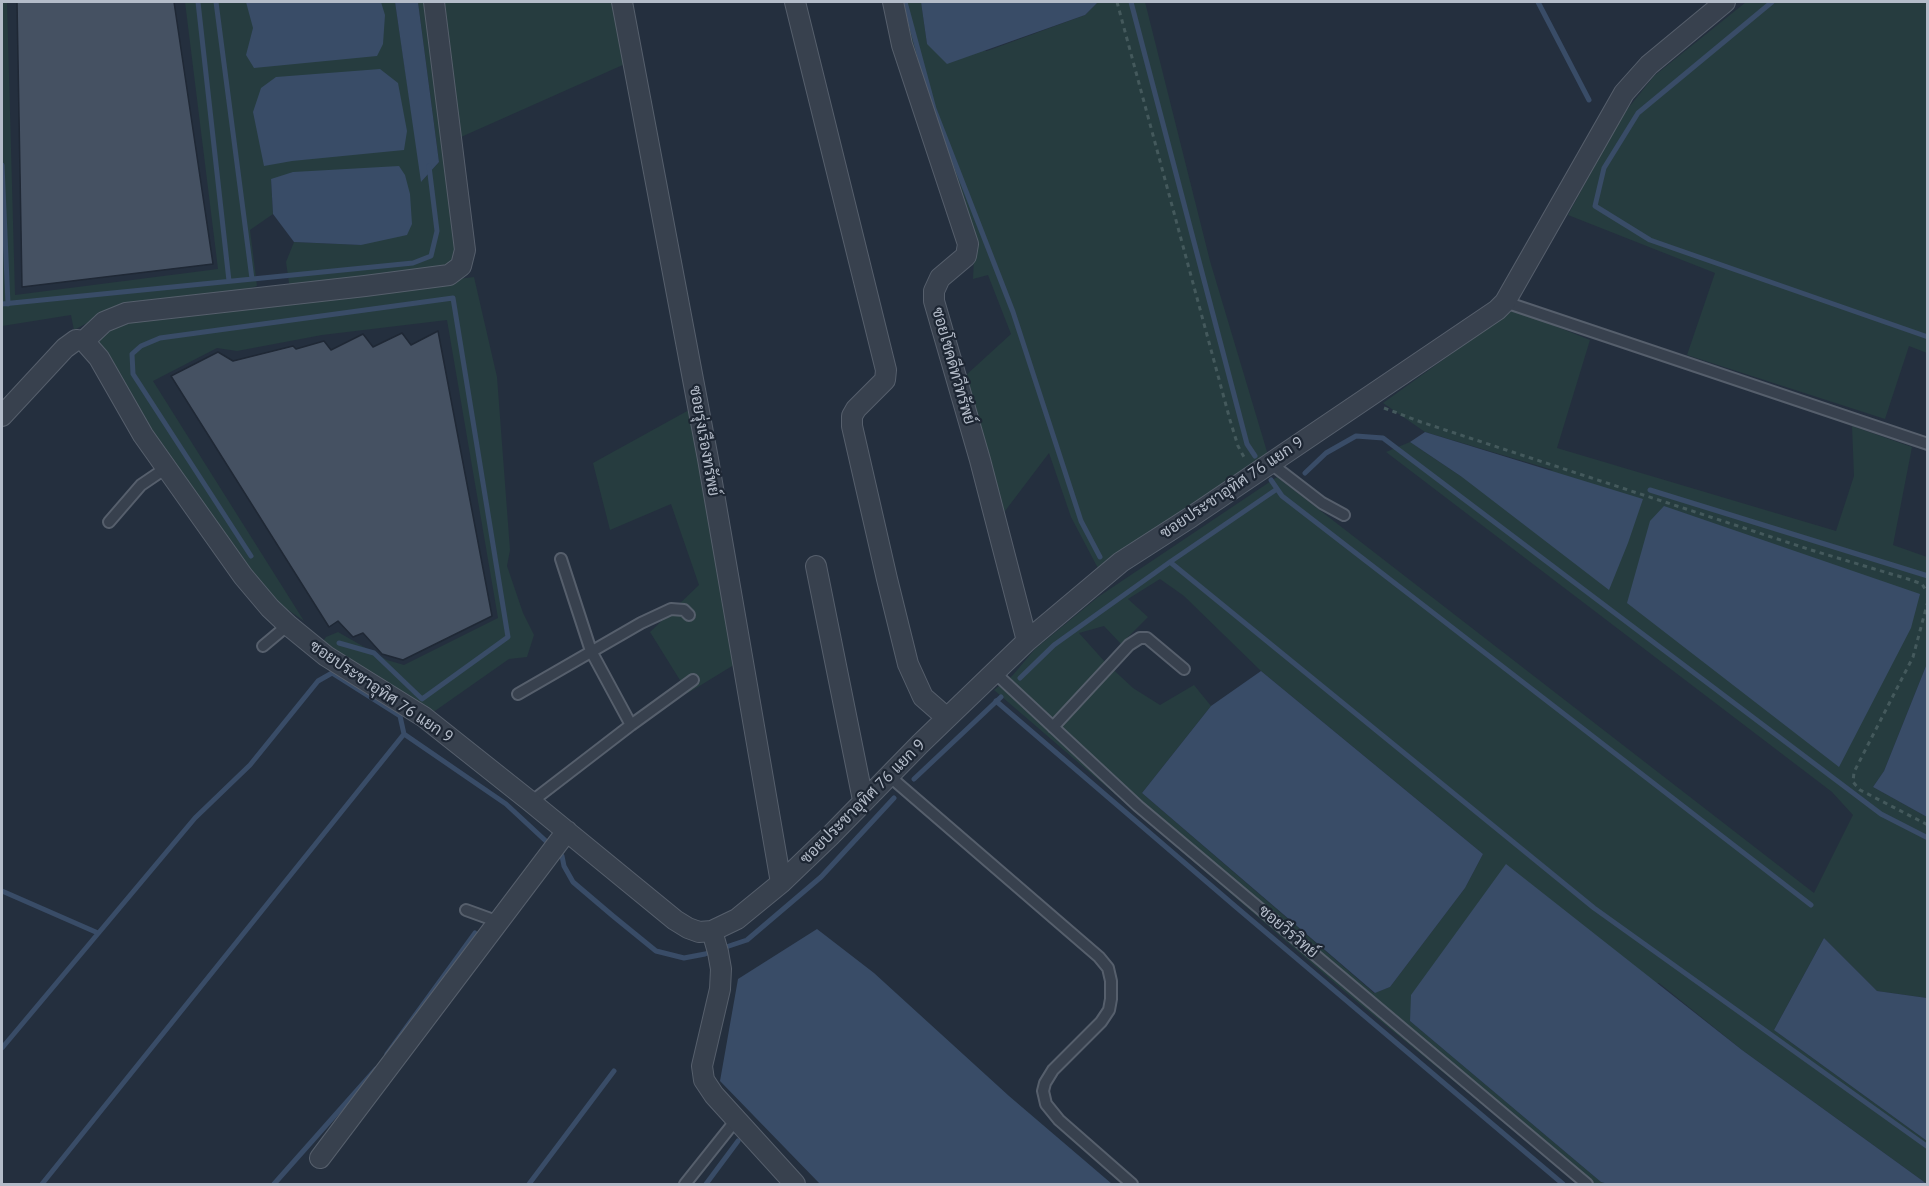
<!DOCTYPE html>
<meta charset="utf-8">
<style>
body{margin:0}
#map{position:relative;width:1929px;height:1186px;overflow:hidden;background:#242f3e;font-family:"PT Sans",sans-serif}
canvas{display:block}
.frame{position:absolute;inset:0;border:3px solid #b4bcc9;pointer-events:none}
</style>
<div id="map">
<canvas width="1929" height="1186"></canvas>
<div class="frame"></div>
</div>
<script>
const context = document.querySelector('canvas').getContext('2d');
context.lineJoin = 'round';
function fillPath(path, color) { context.fillStyle = color; context.fill(path, 'evenodd'); }
const shape = rows => new Path2D(rows.map(r => 'M' + r).join(''));
function strokePath(path, color, width, dash) { context.strokeStyle = color; context.lineWidth = width; context.lineCap = dash ? 'butt' : 'round'; context.setLineDash(dash || []); context.stroke(path); }
function label(font, color, halo, rows, align = 'center') {
  context.font = font + ' "PT Sans",Sarabun,sans-serif'; context.lineWidth = 4.5; context.setLineDash([]); context.textBaseline = 'middle'; context.strokeStyle = halo; context.fillStyle = color; for (const [text, x, y, turn = 0] of rows) {
    context.save(); context.translate(x, y); context.rotate((+turn || 0) * Math.PI / 180); context.textAlign = isNaN(turn) ? turn : align; if (halo) context.strokeText(text, 0, 0); context.fillText(text, 0, 0); context.restore();
  }
}
const green = shape([
 [2,2,7,2,15,295,218,269,185,2,395,2,422,181,439,162,418,2,430,2,461,249,445,271,290,290,286,262,294,242,362,245,271,179,273,214,250,230,257,286,223,296,104,314,74,330,71,315,2,326],
 [442,2,614,2,625,64,461,137],
 [900,2,921,2,927,44,987,51,1085,15,1098,2,1145,2,1210,261,1268,455,1101,574,1071,517,1049,453,1002,515,964,377,1011,334,988,275,973,279,974,258,965,217],
 [1746,2,1927,2,1927,353,1909,346,1885,419,1687,355,1715,273,1568,215,1621,117,1654,76],
 [474,277,497,377,510,550,507,566,523,613,534,635,527,657,509,659,432,713,321,644,326,637,338,632,387,660,404,665,498,618,447,320,322,335,237,351,217,348,153,381,304,621,278,603,225,541,151,437,112,359,96,341,116,321],
 [1511,311,1520,312,1590,340,1557,448,1836,531,1854,476,1852,426,1912,447,1893,545,1927,557,1927,653,1926,666,1884,771,1873,787,1927,817,1927,998,1877,991,1824,938,1774,1030,1927,1141,1927,1184,1742,1050,1659,983,1410,1021,1601,1182,1608,1184,1579,1184,1344,991,994,690,1012,676,1035,649,1098,597,1277,477,1814,893,1853,815,1832,792,1386,452,1410,442,1462,477,1553,470,1425,432,1383,403],
 [1160,579,1184,596,1261,671,1483,854,1465,888,1390,987,1374,993,1142,793,1211,706,1194,685,1160,705,1133,688,1105,662,1079,633,1104,626,1121,644,1148,617,1128,599],
 [689,410,737,663,688,693,650,632,699,585,671,504,610,530,593,463]
]);
const water = shape([
 [246,2,381,2,385,15,383,44,377,56,254,68,246,55,253,28],
 [395,2,418,2,439,162,421,182],
 [921,2,1098,2,1085,15,947,64,927,44],
 [380,69,398,83,407,131,404,150,292,161,264,166,253,112,261,88,276,77],
 [399,166,405,175,410,194,412,224,407,235,361,245,294,242,273,214,271,179,293,172],
 [1425,432,1643,499,1628,543,1609,590,1462,477,1410,442],
 [1664,506,1920,594,1911,628,1839,767,1627,603,1650,521],
 [1927,653,1927,817,1873,787,1884,771,1926,666],
 [1261,671,1483,854,1465,888,1390,987,1375,993,1142,793,1211,706],
 [1506,864,1742,1050,1927,1184,1608,1184,1601,1182,1410,1021,1411,995],
 [817,929,874,973,1009,1096,1112,1184,820,1184,720,1081,738,979],
 [1824,938,1877,991,1927,998,1927,1141,1774,1030]
]);
const stream = shape([
 [198,2,229,281],
 [216,2,252,279],
 [905,2,934,109,1013,312,1081,521,1100,557],
 [1131,2,1247,444,1255,456],
 [1538,2,1589,100],
 [1772,2,1638,113,1604,168,1595,206,1650,240,1928,337],
 [2,165,8,304],
 [2,304,413,263,431,256,437,231,429,166],
 [1305,473,1326,453,1356,436,1383,438,1881,814,1928,838],
 [1271,480,1282,496,1811,905],
 [1650,490,1928,576],
 [251,556,133,374,132,354,141,346,160,338,453,298,508,637,422,699,374,653,339,643],
 [1170,562,1594,908,1928,1147],
 [1020,678,1054,645,1170,562,1277,489],
 [996,701,1236,907,1563,1184],
 [914,779,1001,697],
 [2,891,98,933],
 [2,1048,195,818,250,765,318,681,332,673,400,716,404,734,506,804,562,856,564,866,573,882,613,916,656,951,684,958,705,954,747,940,821,877,894,798],
 [387,1054,475,933],
 [42,1184,404,734],
 [274,1184,376,1069],
 [529,1184,614,1071],
 [706,1184,738,1141]
]);
const building = shape([
 [17,2,174,2,213,264,22,287,17,2],
 [438,331,492,616,403,660,382,654,363,633,353,637,338,621,329,627,171,376,218,352,233,361,293,346,296,349,324,341,331,350,363,334,373,347,402,333,411,345,438,331]
]);
const path = shape([
 [1117,2,1230,420,1238,446,1245,459],
 [1384,408,1421,422,1811,550,1908,579,1922,584,1928,594],
 [1928,601,1913,657,1854,772,1853,782,1860,790,1928,825]
]);
const lane = shape([
 [1505,302,1928,444],
 [1270,463,1322,503,1344,515],
 [109,522,141,485,166,468],
 [561,559,591,651,631,725],
 [263,646,288,625],
 [994,672,1138,806,1587,1184],
 [518,694,641,623,671,609,684,610,689,615],
 [1053,727,1129,645,1140,638,1147,638,1184,669],
 [888,775,1099,957,1108,968,1111,981,1111,999,1109,1010,1101,1022,1053,1070,1045,1083,1043,1091,1046,1104,1059,1120,1132,1184],
 [531,802,631,725,693,680],
 [466,910,499,922],
 [685,1184,736,1120]
]);
const street = shape([
 [622,2,708,459,781,883],
 [795,2,886,370,885,380,856,409,852,416,852,426,887,579,908,664,923,697,947,718],
 [893,2,902,45,968,244,966,256,940,278,934,291,934,301,980,460,1027,641],
 [84,341,104,322,126,313,365,286,449,275,461,266,465,250,434,2],
 [2,416,65,348,76,340,84,341,99,358,143,435,243,576,270,608,288,625,326,656,424,717,531,802,675,920,688,928,699,932,712,931,737,919,781,883,830,836,920,744,1027,641,1121,562,1191,517,1497,310,1505,302,1624,93,1649,65,1725,2],
 [816,566,863,800],
 [712,931,718,952,721,969,720,989,702,1066,704,1080,714,1095,795,1184],
 [320,1158,567,831]
]);
const streetNames = [
 ["ซอยโชคดีทวีทรัพย์",953,366,74],
 ["ซอยรุ่งเรืองทรัพย์",704,441,80],
 ["ซอยประชาอุทิศ 76 แยก 9",1232,488,-34],
 ["ซอยประชาอุทิศ 76 แยก 9",381,692,34],
 ["ซอยประชาอุทิศ 76 แยก 9",863,802,-45],
 ["ซอยวีรวิทย์",1288,932,40]
];
fillPath(green, '#263c3f');
fillPath(water, '#394c67');
strokePath(stream, '#394c67', 5);
fillPath(building, '#455162');
strokePath(building, '#1f2835', 1.5);
strokePath(lane, '#565f6c', 14);
strokePath(street, '#565f6c', 22);
strokePath(path, '#44595c', 3, [4.5, 4.5]);
strokePath(lane, '#38414e', 10);
strokePath(street, '#38414e', 20);
label('16px', '#b4bcc9', '#1d2633', streetNames);
</script>
